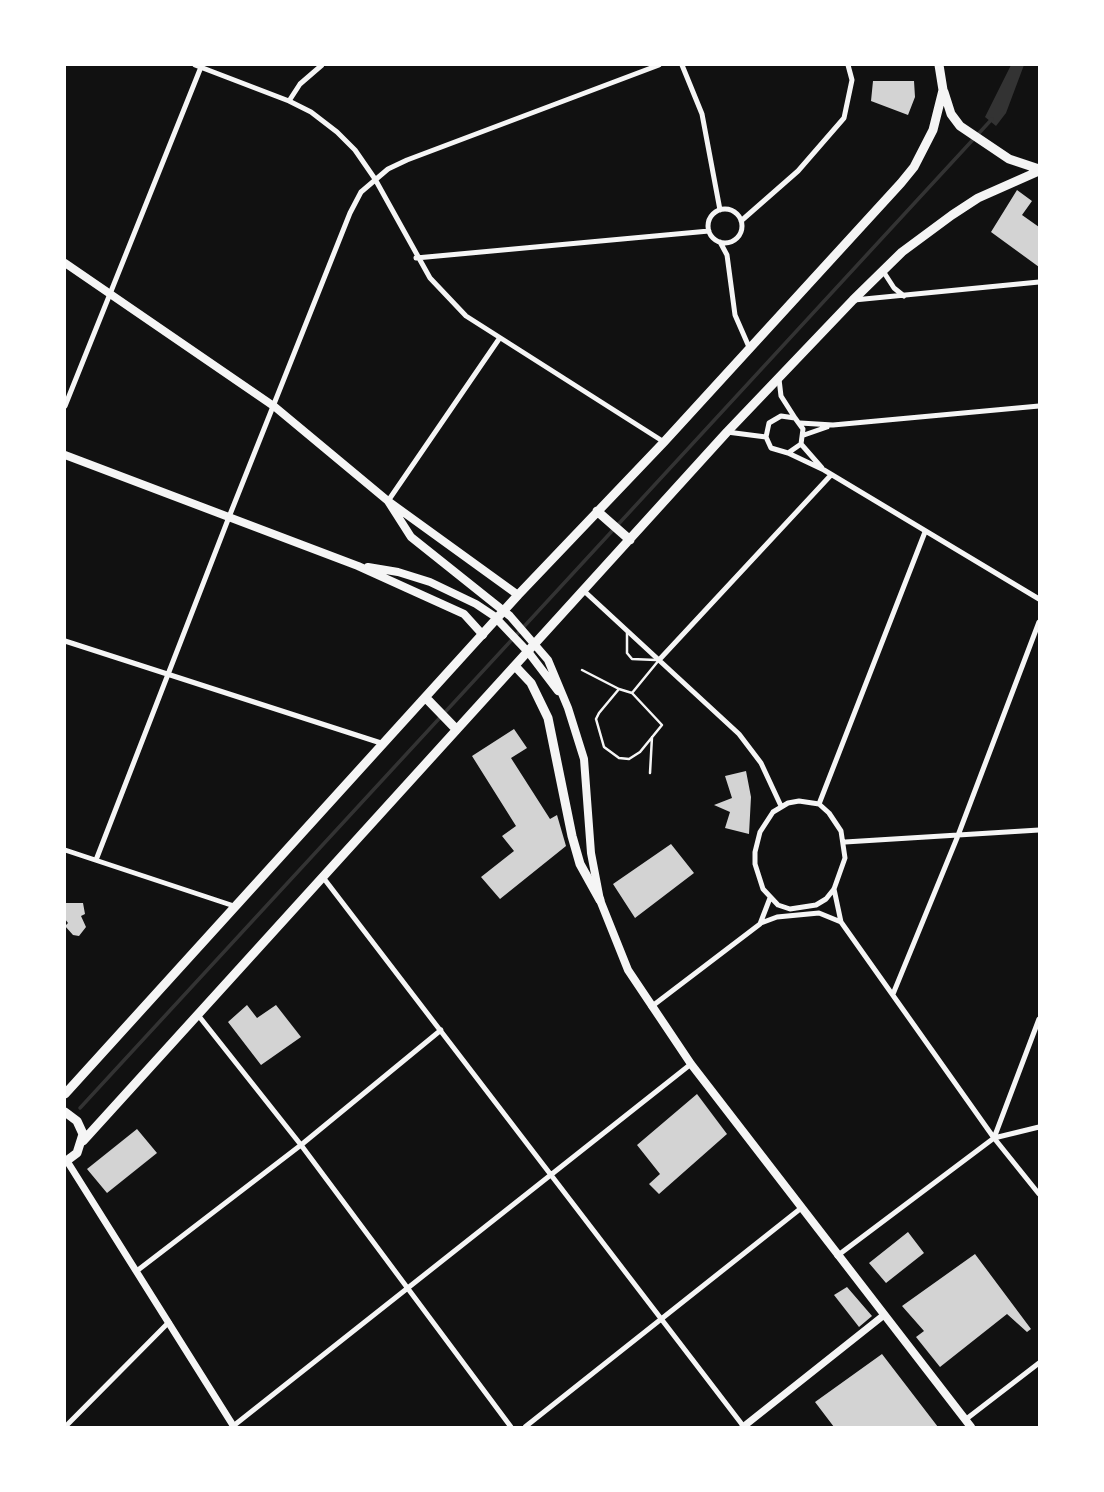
<!DOCTYPE html>
<style>
body{margin:0}
#map{position:relative;width:1104px;height:1492px;overflow:hidden;background:#111;font-family:Rubik,sans-serif}
canvas{display:block}
.frame{position:absolute;inset:0;border:66px solid #fff;pointer-events:none}
</style>
<div id="map">
<canvas width="1104" height="1492"></canvas>
<div class="frame"></div>
</div>
<script>
const context = document.querySelector('canvas').getContext('2d');
context.lineJoin = 'round';
function fillPath(path, color) { context.fillStyle = color; context.fill(path, 'evenodd'); }
const shape = rows => new Path2D(rows.map(r => 'M' + r).join(''));
function strokePath(path, color, width, dash) { context.strokeStyle = color; context.lineWidth = width; context.lineCap = dash ? 'butt' : 'round'; context.setLineDash(dash || []); context.stroke(path); }
const water = shape([
 [1011,65,1024,65,1006,113,996,126,985,117]
]);
const stream = shape([
 [80,1108,992,119]
]);
const building = shape([
 [873,81,914,81,915,97,908,115,871,101],
 [1017,190,1032,201,1022,215,1039,227,1039,267,991,232],
 [514,729,527,748,511,758,550,819,557,815,566,846,500,899,481,877,514,851,502,836,516,826,472,756],
 [746,771,751,797,749,834,725,828,730,812,714,805,732,798,725,776],
 [671,844,694,873,635,918,613,884],
 [65,903,83,903,85,914,81,916,86,927,79,936,73,935,65,926,68,923,65,919],
 [247,1005,257,1018,276,1005,301,1037,261,1065,228,1022],
 [697,1094,727,1134,659,1194,649,1184,660,1174,637,1145],
 [137,1129,157,1153,107,1193,87,1169],
 [908,1232,924,1253,886,1283,869,1263],
 [975,1254,1031,1329,1027,1332,1007,1314,940,1367,916,1337,924,1331,902,1306],
 [847,1287,872,1316,859,1327,834,1295],
 [882,1354,938,1427,834,1427,815,1402]
]);
const service = shape([
 [627,633,627,653,632,659,656,660],
 [582,670,619,689],
 [632,693,662,725,640,752,629,759,619,758,604,747,596,719,599,713,619,689,632,693,659,660],
 [650,773,652,737]
]);
const minor = shape([
 [195,65,289,101,311,112,337,132,355,150,375,179,430,278,466,316,664,442],
 [682,65,702,114,720,210],
 [289,101,300,84,322,65],
 '708 226a17 17 0 1 1 34 0a17 17 0 1 1-34 0Z',
 [741,221,798,171,844,118,852,80,848,65],
 [720,242,727,255,735,315,749,347],
 [416,258,709,231],
 [883,271,894,288,904,296],
 [854,300,1039,282],
 [779,379,781,396,795,418],
 [65,406,201,67],
 [800,423,833,425,1039,406],
 [727,432,766,437,771,448,788,453,801,444,803,429,795,418,781,416,769,423,766,437],
 [804,435,827,427],
 [801,444,822,468],
 [788,453,824,470,1039,599],
 [388,501,499,339],
 [583,590,739,734,761,763,781,806],
 [65,641,384,744],
 [659,660,831,475],
 [799,801,819,804,829,813,841,831,845,858,834,889,826,899,816,905,790,909,778,905,763,889,755,864,755,852,760,832,773,812,788,803,799,801],
 [819,804,925,532],
 [845,842,1039,830],
 [65,850,234,906],
 [96,860,229,517,350,213,361,192,388,169,407,160,659,65],
 [322,876,744,1427],
 [834,889,841,922,994,1138,1039,1194],
 [761,923,777,917,819,913,841,922],
 [893,994,957,838,1039,622],
 [651,1007,760,924,770,898],
 [198,1015,301,1145,511,1427],
 [994,1138,1039,1019],
 [837,1256,994,1138,1039,1127],
 [138,1270,301,1145,441,1030],
 [965,1420,1039,1363],
 [65,1427,169,1322],
 [232,1427,691,1064],
 [525,1427,800,1209]
]);
const tertiary = shape([
 [67,1161,234,1427],
 [743,1427,884,1315]
]);
const secondary = shape([
 [65,263,275,407,388,501,518,595],
 [65,455,358,566,464,614,483,635],
 [388,501,411,537,510,616,548,660,568,708,584,759,591,853,600,900,628,970,691,1064,971,1427],
 [368,567,398,572,430,582,476,604,494,616,529,653,558,691]
]);
const primary = shape([
 [944,92,951,114,960,126,1009,159,1039,169],
 [597,511,630,540],
 [515,666,531,683,548,718,572,836,580,864,600,900],
 [426,698,456,729],
 [65,1094,518,595,664,442,901,183,914,167,933,130,943,90,939,65],
 [65,1112,77,1121,83,1134,77,1153,65,1162],
 [83,1141,727,432,853,300,902,252,952,215,978,198,1039,171]
]);
fillPath(water, '#333');
strokePath(stream, '#333', 3.5);
fillPath(building, '#d3d3d3');
strokePath(service, '#f5f5f5', 2.5);
strokePath(minor, '#f5f5f5', 5);
strokePath(tertiary, '#f5f5f5', 7);
strokePath(secondary, '#f5f5f5', 8);
strokePath(primary, '#f5f5f5', 9);
</script>
